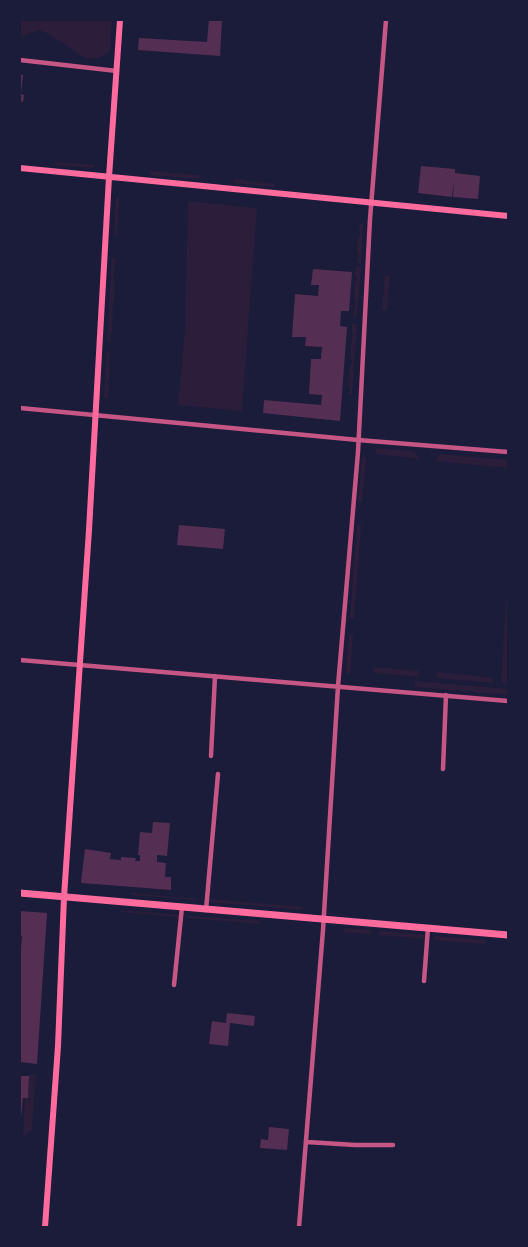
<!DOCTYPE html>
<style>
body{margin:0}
#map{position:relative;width:528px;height:1247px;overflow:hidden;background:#1b1b3a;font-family:Helvetica,sans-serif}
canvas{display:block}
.frame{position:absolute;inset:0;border:21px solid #1b1b3a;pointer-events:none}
</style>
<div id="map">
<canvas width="528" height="1247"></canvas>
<div class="frame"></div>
</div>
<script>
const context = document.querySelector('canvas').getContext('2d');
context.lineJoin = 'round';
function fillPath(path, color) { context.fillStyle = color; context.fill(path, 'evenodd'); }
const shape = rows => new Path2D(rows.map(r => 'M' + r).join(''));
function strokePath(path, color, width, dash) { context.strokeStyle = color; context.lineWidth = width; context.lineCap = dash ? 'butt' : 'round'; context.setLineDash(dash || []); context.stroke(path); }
const green = shape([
 [20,20,112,20,110,51,99,58,85,58,49,34,39,30,20,37],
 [57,162,94,165,94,168,56,165],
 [150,171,200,175,199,179,150,175],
 [234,179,275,184,274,187,233,183],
 [116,198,119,198,118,222,117,222,117,236,114,235],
 [188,201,257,208,242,411,178,405,185,329],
 [359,223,363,224,361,263,357,263,359,251,357,251,358,236,360,236],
 [112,257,116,258,113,280,115,281,114,303,112,303,112,307,113,307,112,333,110,333,111,343,107,342],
 [356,266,361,267,357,317,353,316,356,302,354,301,355,282,357,281,357,277,355,277],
 [385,275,390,276,387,311,382,310],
 [352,323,357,324,352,394,348,394,350,391,350,387,348,387,350,365,352,365,352,360,350,360,352,338,353,338,353,334,352,333],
 [107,353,110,353,108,366,110,367,109,381,107,381,107,385,109,385,108,398,104,398],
 [376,448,414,451,420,459,375,454],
 [439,454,508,460,508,468,436,461],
 [362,457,366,457,362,502,358,502],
 [357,525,361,525,354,618,350,618],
 [508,572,508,684,501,683],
 [349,635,353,635,350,673,346,673],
 [374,667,419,671,419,677,374,673],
 [437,672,493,678,493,683,437,678],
 [415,681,508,689,508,695,415,687],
 [130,893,200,899,197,900,130,895],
 [209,899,303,907,303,910,210,902],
 [121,910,179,915,179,917,121,912],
 [188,916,260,921,260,924,188,918],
 [344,928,371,930,371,934,343,932],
 [379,931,427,935,427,939,378,935],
 [434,936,485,940,485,944,434,940],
 [29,1075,36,1075,32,1130,23,1137,25,1098,28,1098]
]);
const building = shape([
 [209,20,222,20,220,56,138,50,139,38,207,42],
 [20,74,23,75,21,93,20,92],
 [20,94,24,95,23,102,20,101],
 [421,166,455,169,455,173,480,176,478,199,453,197,454,181,452,197,418,193],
 [313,269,352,272,349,311,341,311,340,326,347,327,340,421,263,413,264,400,321,405,322,395,309,394,311,359,321,359,322,347,305,346,306,337,292,337,295,294,318,296,319,285,311,285],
 [179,525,225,529,223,549,177,545],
 [153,822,170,823,167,856,157,855,157,862,166,863,165,877,171,877,171,890,82,883,81,882,85,849,111,853,110,859,121,860,121,857,136,858,135,861,140,861,140,855,138,855,140,832,152,833],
 [20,911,47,913,37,1064,20,1062,20,960,22,936,20,935],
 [227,1013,255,1016,254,1026,230,1023,228,1046,209,1044,212,1021,226,1023],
 [20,1076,29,1076,28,1098,23,1098,21,1117,20,1117],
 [269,1127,289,1129,287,1150,260,1148,261,1139,268,1140]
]);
const minor = shape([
 [20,60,117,71],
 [20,408,358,440,508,452],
 [20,660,508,701],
 [211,756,215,676],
 [443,769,446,695],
 [206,910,218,774],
 [424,981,428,928],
 [174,985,182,907],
 [307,1142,355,1145,393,1145],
 [299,1227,323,930,338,686,358,452,370,219,386,20]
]);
const secondary = shape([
 [20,168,508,216],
 [45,1227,58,1046,64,897,89,530,109,177,120,20]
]);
const primary = shape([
 [20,893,508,935]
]);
fillPath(green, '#2a1e3b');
fillPath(building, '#542f53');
strokePath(minor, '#c65784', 4.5);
strokePath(secondary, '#ff6b9d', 6);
strokePath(primary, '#ff6b9d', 7);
</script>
